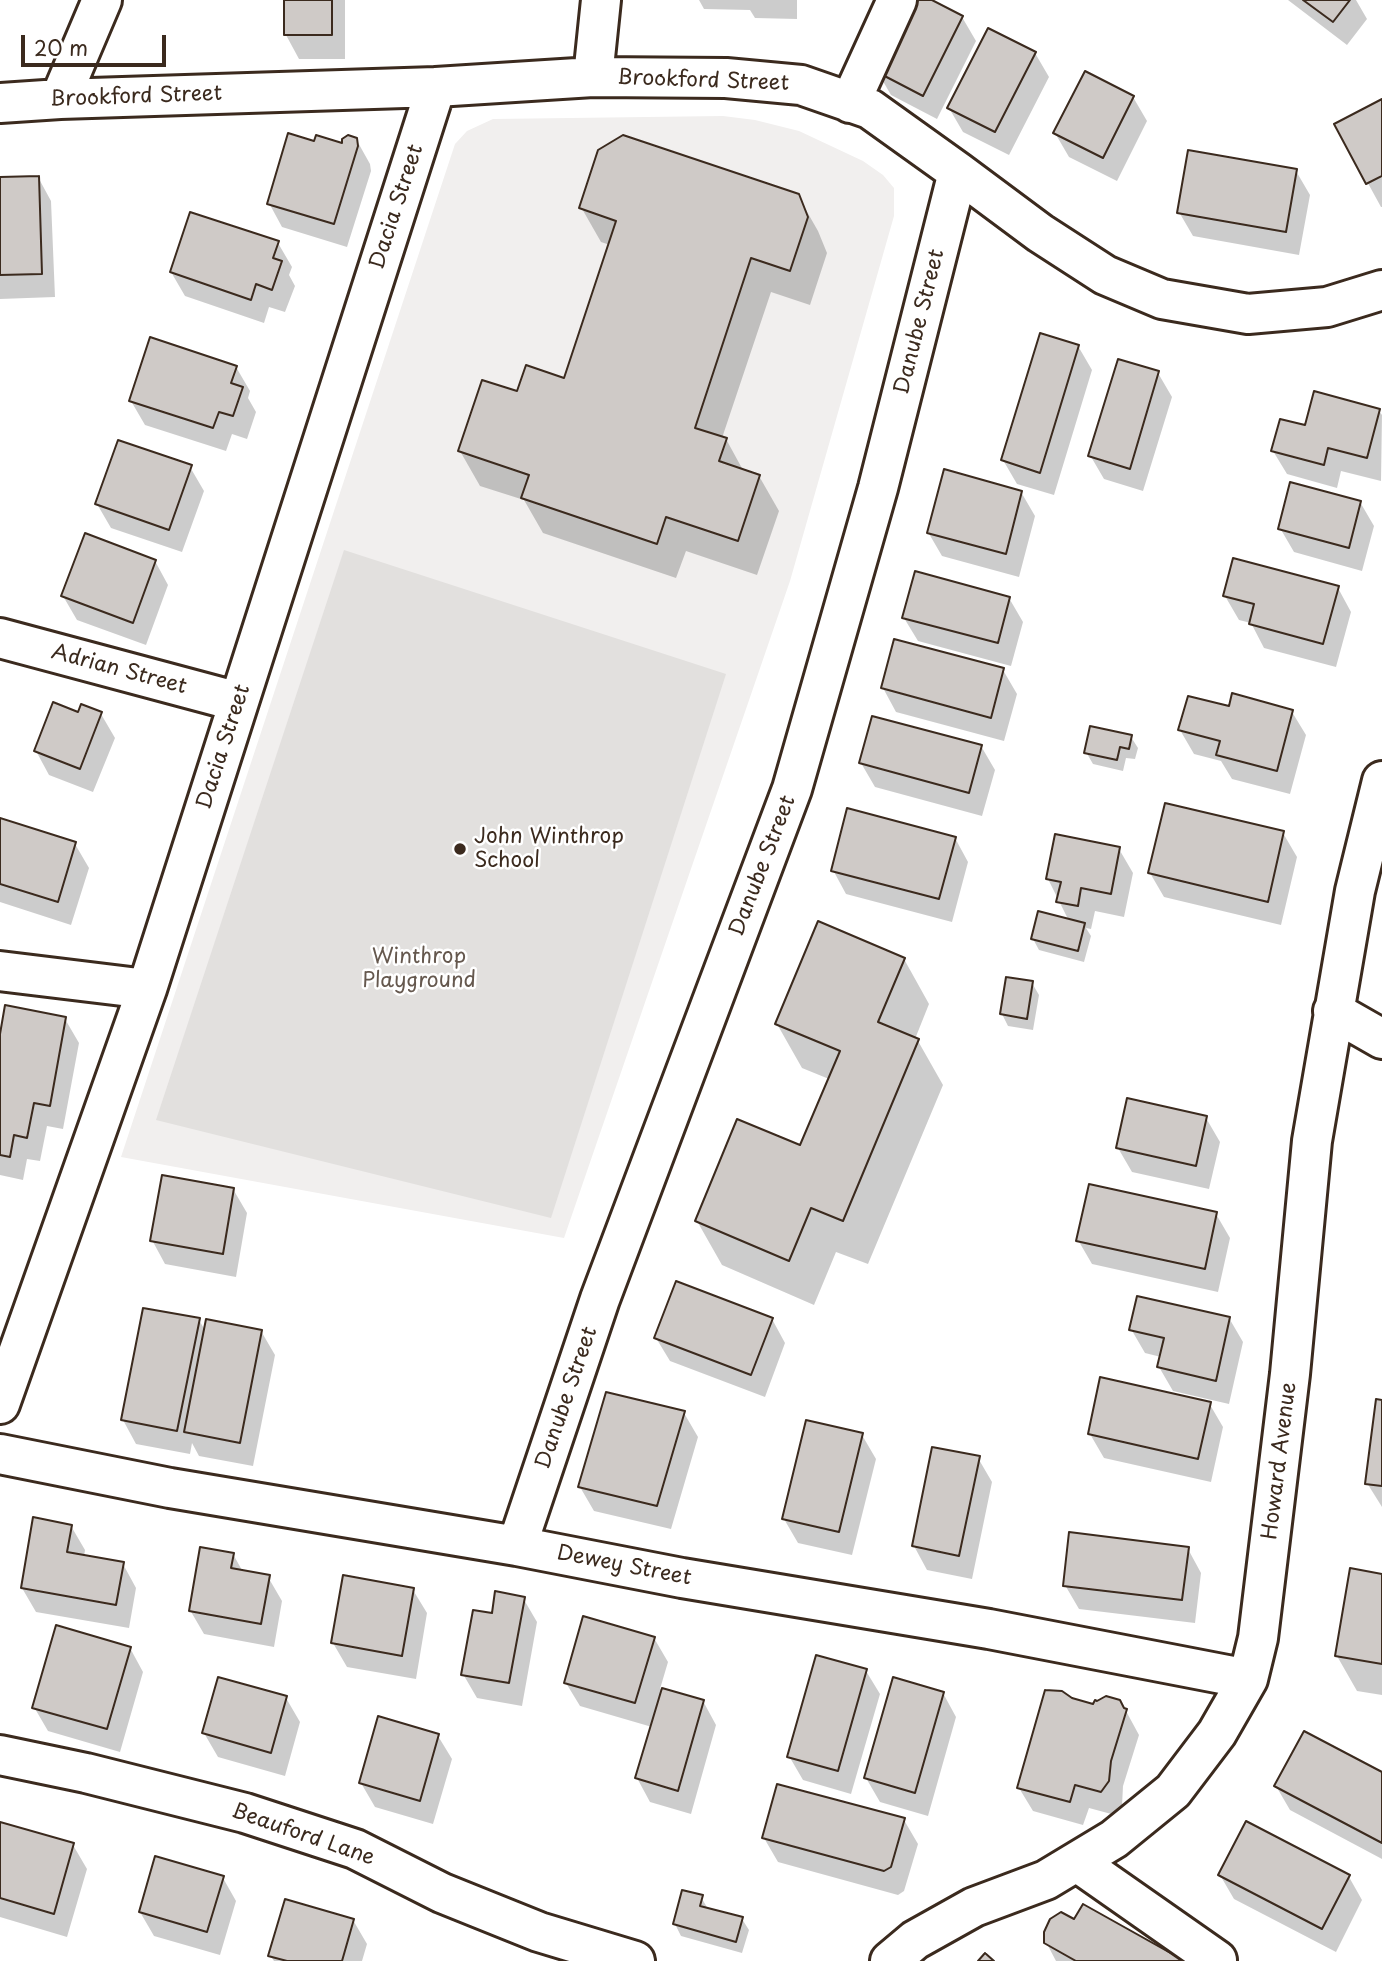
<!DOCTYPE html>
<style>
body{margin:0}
#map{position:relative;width:1382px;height:1961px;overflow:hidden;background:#fff;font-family:"Playpen Sans",sans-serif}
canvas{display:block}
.scale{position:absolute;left:21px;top:35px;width:145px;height:32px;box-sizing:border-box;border:4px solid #3b2a1e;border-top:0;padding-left:9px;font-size:21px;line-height:24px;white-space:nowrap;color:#3b2a1e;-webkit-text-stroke:5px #fff;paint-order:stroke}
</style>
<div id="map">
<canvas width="1382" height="1961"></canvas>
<div class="scale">20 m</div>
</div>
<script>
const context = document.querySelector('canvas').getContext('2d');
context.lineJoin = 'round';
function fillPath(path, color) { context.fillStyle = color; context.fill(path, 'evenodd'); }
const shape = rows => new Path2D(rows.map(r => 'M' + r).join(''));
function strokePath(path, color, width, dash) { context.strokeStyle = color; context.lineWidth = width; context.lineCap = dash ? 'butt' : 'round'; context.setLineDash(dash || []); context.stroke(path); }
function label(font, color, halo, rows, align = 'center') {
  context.font = font + ' "Playpen Sans",sans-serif'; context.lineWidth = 5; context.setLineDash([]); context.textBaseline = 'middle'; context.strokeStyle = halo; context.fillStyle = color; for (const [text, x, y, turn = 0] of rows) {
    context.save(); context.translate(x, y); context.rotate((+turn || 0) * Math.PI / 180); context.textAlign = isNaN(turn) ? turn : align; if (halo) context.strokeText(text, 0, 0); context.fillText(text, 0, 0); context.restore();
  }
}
const built = shape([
 [723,116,755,120,799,131,863,161,883,175,894,188,894,216,790,581,564,1238,121,1157,455,144,467,131,493,119]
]);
const green = shape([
 [344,550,726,674,551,1218,156,1120]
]);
const shadow = shape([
 [286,0,345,0,345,59,299,59,286,35],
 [699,0,797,0,797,19,755,18,750,10,704,9],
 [928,0,962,17,976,41,937,119,891,95,877,71],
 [1288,0,1356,0,1367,19,1347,45],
 [1035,53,1049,77,1009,155,963,132,949,108],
 [1133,97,1147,121,1117,181,1069,157,1055,133],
 [1382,101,1382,207,1381,207,1336,125],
 [356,139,370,164,371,171,347,247,282,227,269,203,315,143,343,145],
 [1296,171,1310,195,1299,255,1193,236,1179,212],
 [38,177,51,201,55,297,0,299,0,179],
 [798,196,818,231,827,253,810,305,771,292,722,438,726,439,744,472,759,476,779,511,757,575,686,551,676,578,543,533,524,500,480,486,460,451,518,394,565,380,610,245,601,242,581,207],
 [278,243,292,267,289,275,295,286,285,312,269,307,264,323,185,296,171,272],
 [1078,346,1092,370,1054,495,1017,484,1003,460],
 [236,367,250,391,248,398,256,412,247,439,232,434,226,451,145,425,131,401],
 [1158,373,1172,397,1143,491,1104,479,1090,455],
 [1379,411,1382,415,1381,481,1341,471,1337,488,1287,474,1273,451,1307,427],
 [190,467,204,491,182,552,111,528,97,504],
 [1021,492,1035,516,1019,577,942,556,928,532],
 [1360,502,1374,526,1362,571,1294,552,1280,528],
 [155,561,168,585,146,645,77,620,63,596],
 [1338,588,1351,612,1336,667,1264,648,1251,623,1239,620,1225,596],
 [1009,598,1023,622,1011,666,918,641,904,618],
 [1003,670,1017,694,1004,741,896,712,883,688],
 [1230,708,1292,712,1306,735,1290,794,1232,779,1221,761,1194,754,1180,730],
 [79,714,101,714,115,738,93,792,49,775,36,751],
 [1131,737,1138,748,1135,759,1126,758,1123,771,1093,764,1086,752],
 [981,746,995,770,982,816,875,787,861,763],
 [0,820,75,844,89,868,71,925,0,902],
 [1283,833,1297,857,1281,925,1164,897,1150,873],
 [955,838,968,862,952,922,846,894,833,870],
 [1119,849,1133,873,1124,917,1095,911,1091,929,1086,928,1091,936,1084,962,1039,950,1033,939,1069,921,1048,879],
 [904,959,929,1004,915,1039,918,1041,943,1085,868,1264,836,1252,814,1305,722,1265,697,1221,801,1147,829,1079,802,1068,777,1024],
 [1032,983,1039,995,1033,1030,1008,1026,1002,1014],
 [65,1019,79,1043,63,1129,47,1126,40,1161,27,1159,23,1180,0,1175,0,1044],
 [1206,1118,1220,1142,1209,1189,1132,1172,1118,1148],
 [233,1189,247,1213,236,1277,165,1264,152,1240],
 [1216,1214,1230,1238,1218,1292,1092,1264,1078,1240],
 [1229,1318,1243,1342,1229,1404,1173,1391,1159,1367,1161,1357,1145,1353,1131,1329],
 [772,1319,785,1343,765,1397,670,1361,656,1338],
 [199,1320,206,1332,261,1331,275,1355,253,1466,199,1456,192,1443,190,1454,136,1444,123,1420],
 [1382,1402,1382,1507,1367,1483],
 [1209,1403,1223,1427,1211,1482,1104,1458,1090,1434],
 [684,1413,698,1437,671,1529,594,1511,580,1487],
 [862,1435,876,1459,852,1555,798,1543,784,1519],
 [978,1458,992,1482,972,1579,927,1570,914,1546],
 [71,1526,85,1550,84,1557,123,1564,136,1588,129,1628,36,1612,22,1588],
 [1188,1549,1201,1573,1195,1623,1079,1609,1065,1585],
 [233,1554,243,1572,268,1577,282,1601,274,1647,204,1634,190,1610],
 [1382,1575,1382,1695,1357,1691,1337,1656],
 [413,1590,427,1613,416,1679,347,1667,333,1643],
 [523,1598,537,1622,522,1706,477,1698,463,1674,493,1615],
 [654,1638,668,1662,660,1689,703,1701,716,1725,691,1814,650,1802,637,1778,652,1727,580,1706,566,1683],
 [130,1648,143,1672,120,1752,48,1731,34,1707],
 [866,1671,880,1694,851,1794,803,1780,789,1756],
 [943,1693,956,1717,928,1816,880,1802,866,1778],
 [286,1698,300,1722,285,1776,218,1757,204,1733],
 [1072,1700,1126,1711,1139,1735,1123,1786,1122,1806,1115,1815,1089,1808,1083,1825,1033,1811,1019,1788],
 [438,1736,452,1759,433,1824,375,1807,361,1783],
 [1382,1774,1382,1859,1290,1810,1276,1786],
 [904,1820,918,1844,904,1891,898,1895,778,1862,764,1838],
 [0,1824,73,1845,87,1869,67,1937,0,1917],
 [1220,1875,1349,1877,1362,1900,1336,1952,1234,1899],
 [223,1878,236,1901,220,1955,154,1936,140,1912],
 [701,1897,708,1909,742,1919,749,1930,742,1953,681,1936,675,1924],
 [353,1920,367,1944,362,1961,274,1961,270,1955],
 [1046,1942,1181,1961,1056,1961]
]);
const building = shape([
 [284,0,332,0,332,35,284,35,284,0],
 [912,0,932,0,963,16,923,96,875,71,912,0],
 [1303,0,1350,0,1333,22,1303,0],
 [988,28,1036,52,995,132,947,108,988,28],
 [1085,71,1134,96,1103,158,1053,133,1085,71],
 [1382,99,1382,176,1366,184,1334,124,1382,99],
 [288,133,314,141,316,135,342,143,342,139,348,135,357,138,358,146,334,224,267,204,288,133],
 [623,135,799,194,808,217,790,271,751,258,695,428,727,438,719,461,760,475,738,541,666,517,657,544,521,498,529,475,458,451,482,380,517,391,526,365,564,378,616,221,579,208,598,150,623,135],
 [1188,150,1297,169,1286,232,1177,213,1188,150],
 [39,176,42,274,0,275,0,177,39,176],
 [190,212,279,241,273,258,282,261,272,290,256,284,251,300,170,272,190,212],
 [1040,333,1079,345,1040,473,1001,460,1040,333],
 [150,337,237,366,231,383,243,387,233,416,219,412,213,428,129,401,150,337],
 [1118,359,1159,371,1130,469,1088,456,1118,359],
 [1314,391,1380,409,1367,458,1328,448,1324,465,1271,451,1280,419,1305,425,1314,391],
 [118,440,192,465,169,530,95,504,118,440],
 [944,469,1022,491,1006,554,927,533,944,469],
 [1290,482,1361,501,1349,548,1278,529,1290,482],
 [85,533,156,560,133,623,61,596,85,533],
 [1233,558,1339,586,1323,644,1249,624,1254,604,1223,596,1233,558],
 [915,571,1010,597,998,643,902,618,915,571],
 [894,639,1004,668,991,718,881,688,894,639],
 [1232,693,1293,710,1277,771,1216,755,1220,741,1178,730,1188,696,1229,706,1232,693],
 [53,702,78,712,81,704,102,712,80,769,34,751,53,702],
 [872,716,982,745,969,793,859,763,872,716],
 [1090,726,1132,735,1129,749,1120,747,1117,760,1084,753,1090,726],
 [1165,803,1284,831,1268,902,1148,873,1165,803],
 [847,808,956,837,939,899,831,871,847,808],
 [0,818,76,842,58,902,0,884,0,818],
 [1055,834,1120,847,1111,894,1081,888,1078,906,1056,902,1061,882,1046,879,1055,834],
 [1038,911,1085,923,1078,951,1031,939,1038,911],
 [818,921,905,958,878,1022,919,1039,843,1221,811,1208,789,1261,695,1221,737,1119,800,1145,840,1051,775,1024,818,921],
 [1006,977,1033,981,1027,1019,1000,1014,1006,977],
 [5,1005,66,1017,50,1106,34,1103,27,1138,14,1135,10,1157,0,1155,0,1034,5,1005],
 [1127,1098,1207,1116,1196,1166,1116,1148,1127,1098],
 [162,1175,234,1188,223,1254,150,1241,162,1175],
 [1089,1184,1217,1212,1205,1269,1076,1241,1089,1184],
 [676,1281,773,1318,751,1375,654,1338,676,1281],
 [1137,1296,1230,1317,1216,1381,1157,1367,1164,1338,1129,1330,1137,1296],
 [143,1308,200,1318,177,1431,121,1420,143,1308],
 [206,1319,262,1330,240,1443,184,1432,206,1319],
 [1100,1377,1211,1402,1198,1459,1088,1434,1100,1377],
 [606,1392,685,1411,657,1506,578,1487,606,1392],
 [1376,1399,1382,1400,1382,1486,1365,1484,1376,1399],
 [806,1420,863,1433,839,1532,782,1519,806,1420],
 [932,1447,980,1456,959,1556,912,1546,932,1447],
 [33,1517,72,1525,67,1552,124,1562,116,1605,21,1588,33,1517],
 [1069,1532,1189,1547,1182,1600,1063,1586,1069,1532],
 [200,1547,234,1553,231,1568,270,1575,261,1624,189,1611,200,1547],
 [1350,1568,1382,1574,1382,1664,1335,1656,1350,1568],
 [343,1575,414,1588,402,1656,331,1643,343,1575],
 [495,1591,525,1597,509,1683,461,1675,473,1610,492,1613,495,1591],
 [583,1616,655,1637,635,1703,564,1683,583,1616],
 [56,1625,131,1647,107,1729,32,1708,56,1625],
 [816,1655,867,1669,838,1771,787,1757,816,1655],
 [218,1677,287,1696,271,1753,202,1733,218,1677],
 [893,1677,944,1692,915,1793,864,1778,893,1677],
 [662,1688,704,1700,678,1791,635,1778,662,1688],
 [1045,1690,1062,1691,1072,1698,1093,1704,1095,1700,1097,1701,1106,1696,1120,1700,1124,1708,1127,1709,1111,1761,1109,1781,1101,1792,1075,1785,1070,1802,1017,1788,1045,1690],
 [378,1716,439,1734,420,1801,359,1783,378,1716],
 [1304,1731,1382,1772,1382,1843,1274,1786,1304,1731],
 [777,1784,905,1818,891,1867,884,1871,762,1838,777,1784],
 [1246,1821,1350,1875,1322,1929,1218,1875,1246,1821],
 [0,1822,74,1843,54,1914,0,1898,0,1822],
 [155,1856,224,1876,207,1932,139,1912,155,1856],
 [682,1890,703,1895,700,1906,743,1917,736,1942,673,1924,682,1890],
 [285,1899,354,1919,342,1961,287,1961,268,1956,285,1899],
 [1083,1904,1185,1961,1076,1961,1044,1943,1044,1932,1050,1919,1061,1912,1074,1919,1083,1904],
 [985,1953,994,1961,978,1961,985,1953]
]);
const street = shape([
 [593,77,601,0],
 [60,99,102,0],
 [0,103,60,99,436,87,593,77,726,78,801,85,870,109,958,172,1040,233,1105,275,1162,299,1248,314,1327,307,1382,290],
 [850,103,897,0],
 [0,638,239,702],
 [0,971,147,989],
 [1333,1011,1382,1039],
 [0,1404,147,989,436,87],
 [0,1454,170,1488,517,1546,682,1578,989,1629,1248,1679],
 [517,1546,600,1299,792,789,878,488,958,172],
 [0,1755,86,1773,245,1813,355,1849,442,1893,539,1932,635,1961],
 [1077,1862,1217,1960],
 [890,1961,915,1940,974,1907,1046,1880,1114,1839,1173,1791,1217,1733,1248,1679,1258,1638,1290,1374,1312,1141,1355,891,1382,781]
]);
const markers = [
 [460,849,7,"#3b2a1e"]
];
const streetNames = [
 ["Brookford Street",703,81,2],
 ["Brookford Street",136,97,-2],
 ["Dacia Street",397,207,-72],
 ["Danube Street",920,322,-76],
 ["Adrian Street",119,670,15],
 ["Dacia Street",224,747,-72],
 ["Danube Street",763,866,-69],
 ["Danube Street",567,1398,-71],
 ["Howard Avenue",1280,1461,-83],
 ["Dewey Street",624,1566,11],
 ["Beauford Lane",303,1835,19]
];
const poiNames = [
 ["John Winthrop",474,837],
 ["School",474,861]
];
const parkNames = [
 ["Winthrop",419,957],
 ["Playground",419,981]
];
fillPath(built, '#f1efee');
fillPath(green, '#e2e0de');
fillPath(shadow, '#0003');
fillPath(building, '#cfcac7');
strokePath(building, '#3b2a1e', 2);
strokePath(street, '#3b2a1e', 44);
strokePath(street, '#fff', 38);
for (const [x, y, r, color] of markers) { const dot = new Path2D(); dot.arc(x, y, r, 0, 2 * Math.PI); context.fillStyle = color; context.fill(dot); strokePath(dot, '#fff', 2.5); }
label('21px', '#3b2a1e', '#fff', streetNames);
label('21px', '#3b2a1e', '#fff', poiNames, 'left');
label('21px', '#65584e', '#fff', parkNames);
</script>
